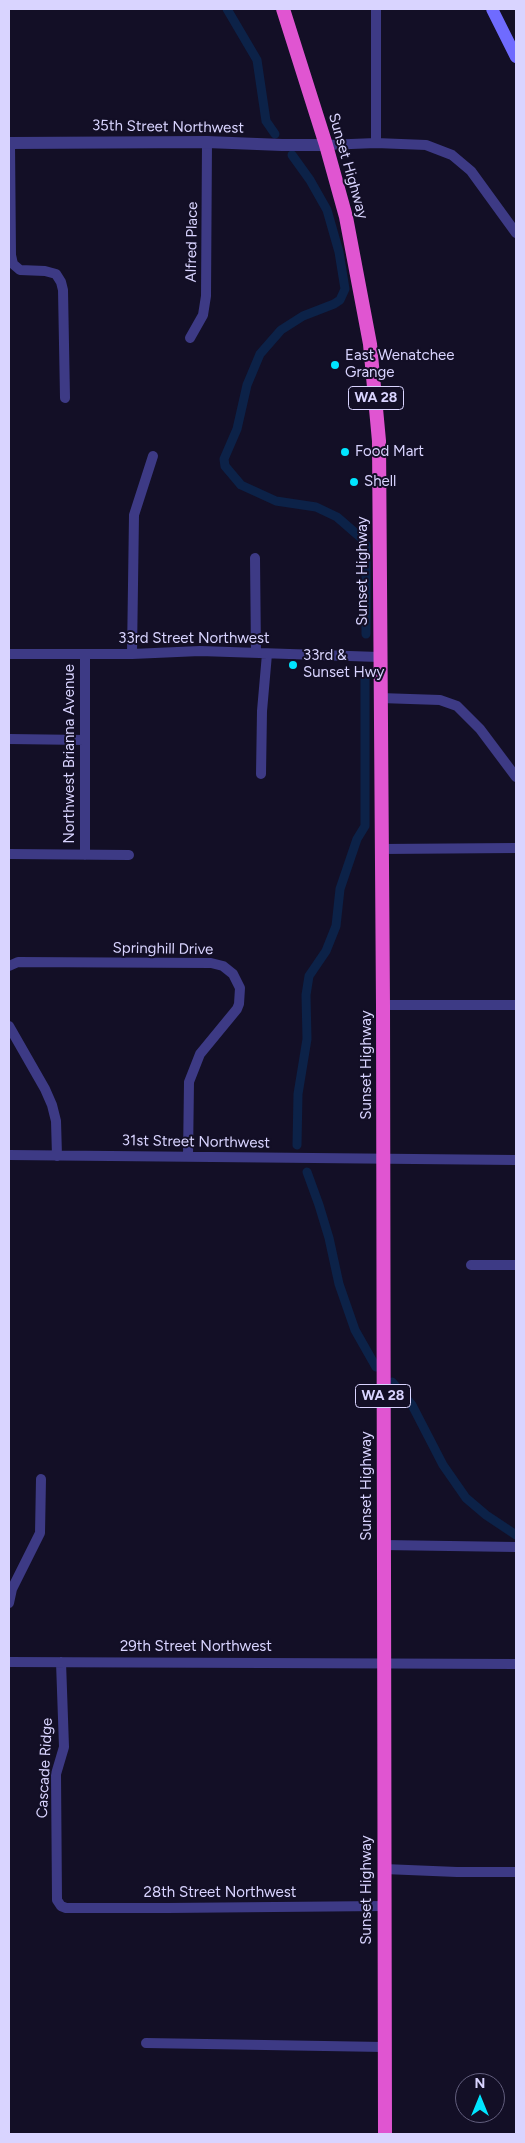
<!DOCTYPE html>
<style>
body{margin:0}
#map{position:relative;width:525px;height:2143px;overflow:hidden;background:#130f26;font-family:Figtree,sans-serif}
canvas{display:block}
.frame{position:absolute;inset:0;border:10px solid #d9d4ff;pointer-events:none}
.north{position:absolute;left:455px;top:2073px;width:50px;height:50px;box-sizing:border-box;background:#130f26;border:1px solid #625e7d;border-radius:50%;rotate:0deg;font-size:14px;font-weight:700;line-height:20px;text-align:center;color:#d9d4ff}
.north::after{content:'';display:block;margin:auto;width:18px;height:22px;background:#00e5ff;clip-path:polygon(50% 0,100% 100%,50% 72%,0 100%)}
</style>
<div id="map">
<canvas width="525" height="2143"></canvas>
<div class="frame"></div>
<div class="north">N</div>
</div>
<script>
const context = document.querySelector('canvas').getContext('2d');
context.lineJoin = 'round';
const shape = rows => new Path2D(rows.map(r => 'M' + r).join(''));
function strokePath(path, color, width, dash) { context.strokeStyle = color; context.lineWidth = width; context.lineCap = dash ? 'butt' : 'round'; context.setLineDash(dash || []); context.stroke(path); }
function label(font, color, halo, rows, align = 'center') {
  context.font = font + ' Figtree,sans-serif'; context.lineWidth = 4; context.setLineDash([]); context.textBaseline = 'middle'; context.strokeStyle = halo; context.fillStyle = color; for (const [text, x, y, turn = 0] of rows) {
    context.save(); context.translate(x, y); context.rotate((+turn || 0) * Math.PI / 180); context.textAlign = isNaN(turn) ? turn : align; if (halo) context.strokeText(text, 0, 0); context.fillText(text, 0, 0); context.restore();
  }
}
const canal = shape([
 [227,9,257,60,266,121,275,134],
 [292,155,310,180,327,210,339,252,345,289,340,300,334,304,303,316,281,330,260,354,247,385,237,429,224,459,225,466,241,485,276,501,316,507,337,517,360,537,366,545,366,634],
 [297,1145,298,1094,307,1039,306,995,309,976,326,951,336,926,340,889,357,839,365,826,365,677],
 [307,1172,319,1205,329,1238,339,1284,355,1330,376,1367],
 [392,1382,412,1405,443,1465,466,1498,486,1515,516,1535]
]);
const minor = shape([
 [10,143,11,255,13,264,20,270,45,271,56,274,61,282,63,290,65,398],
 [376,143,376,9],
 [326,145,376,143,426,145,452,155,471,171,516,233],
 [190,338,203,315,206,296,207,142],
 [255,558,256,653],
 [9,654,132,654,200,651,379,657],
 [85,654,85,855],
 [132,654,134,515,153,456],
 [380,698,440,700,457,706,480,729,516,777],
 [9,739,85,740],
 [261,774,262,711,267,654],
 [381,849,516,848],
 [9,854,129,855],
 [9,966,18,962,211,963,223,966,233,974,240,988,239,1004,237,1009,200,1054,189,1082,188,1157],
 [383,1005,516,1005],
 [9,1026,45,1089,52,1105,56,1121,57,1156],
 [9,1155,516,1160],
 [471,1265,516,1265],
 [383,1545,516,1547],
 [9,1603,12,1589,40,1533,41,1479],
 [9,1662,516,1664],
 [61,1662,64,1747,56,1774,57,1900,61,1906,66,1908,167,1908,383,1906],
 [384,1869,457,1872,516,1872],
 [146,2043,384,2047]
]);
const tertiary = shape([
 [9,143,207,142,282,145,326,145]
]);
const secondary = shape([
 [492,9,516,57]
]);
const trunk = shape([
 [283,9,326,145,346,217,370,344,379,441,383,1005,385,2134]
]);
const markers = [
 [335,365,5,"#00e5ff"],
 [345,452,5,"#00e5ff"],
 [354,482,5,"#00e5ff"],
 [293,665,5,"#00e5ff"]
];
const shields = [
 [376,398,55],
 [383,1396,55]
];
const shieldNames = [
 ["WA 28",376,398],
 ["WA 28",383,1396]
];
const streetNames = [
 ["35th Street Northwest",168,127,1],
 ["Sunset Highway",348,166,74],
 ["Alfred Place",192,242,-89],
 ["Sunset Highway",363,571,-90],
 ["33rd Street Northwest",194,639],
 ["Northwest Brianna Avenue",70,754,-90],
 ["Springhill Drive",163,949,1],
 ["Sunset Highway",367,1065,-90],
 ["31st Street Northwest",196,1142,1],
 ["Sunset Highway",367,1486,-90],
 ["29th Street Northwest",196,1647],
 ["Cascade Ridge",45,1768,-87],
 ["Sunset Highway",367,1890,-90],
 ["28th Street Northwest",220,1893]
];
const poiNames = [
 ["East Wenatchee",345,356],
 ["Grange",345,373],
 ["Food Mart",355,452],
 ["Shell",364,482],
 ["33rd &",303,656],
 ["Sunset Hwy",303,673]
];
strokePath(canal, '#0c2248', 9);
strokePath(minor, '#3d3a85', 10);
strokePath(tertiary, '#3d3a85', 12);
strokePath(secondary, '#6f6bff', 12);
strokePath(trunk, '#e055d1', 14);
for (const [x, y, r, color] of markers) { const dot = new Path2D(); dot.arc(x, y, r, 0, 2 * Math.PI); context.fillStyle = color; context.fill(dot); strokePath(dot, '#130f26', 2); }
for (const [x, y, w] of shields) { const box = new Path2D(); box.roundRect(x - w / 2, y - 11.5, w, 23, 4); context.fillStyle = '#130f26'; context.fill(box); strokePath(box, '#d9d4ff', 1); }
label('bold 14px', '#d9d4ff', null, shieldNames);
label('15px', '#d9d4ff', '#130f26', streetNames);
label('15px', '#d9d4ff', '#130f26', poiNames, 'left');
</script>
